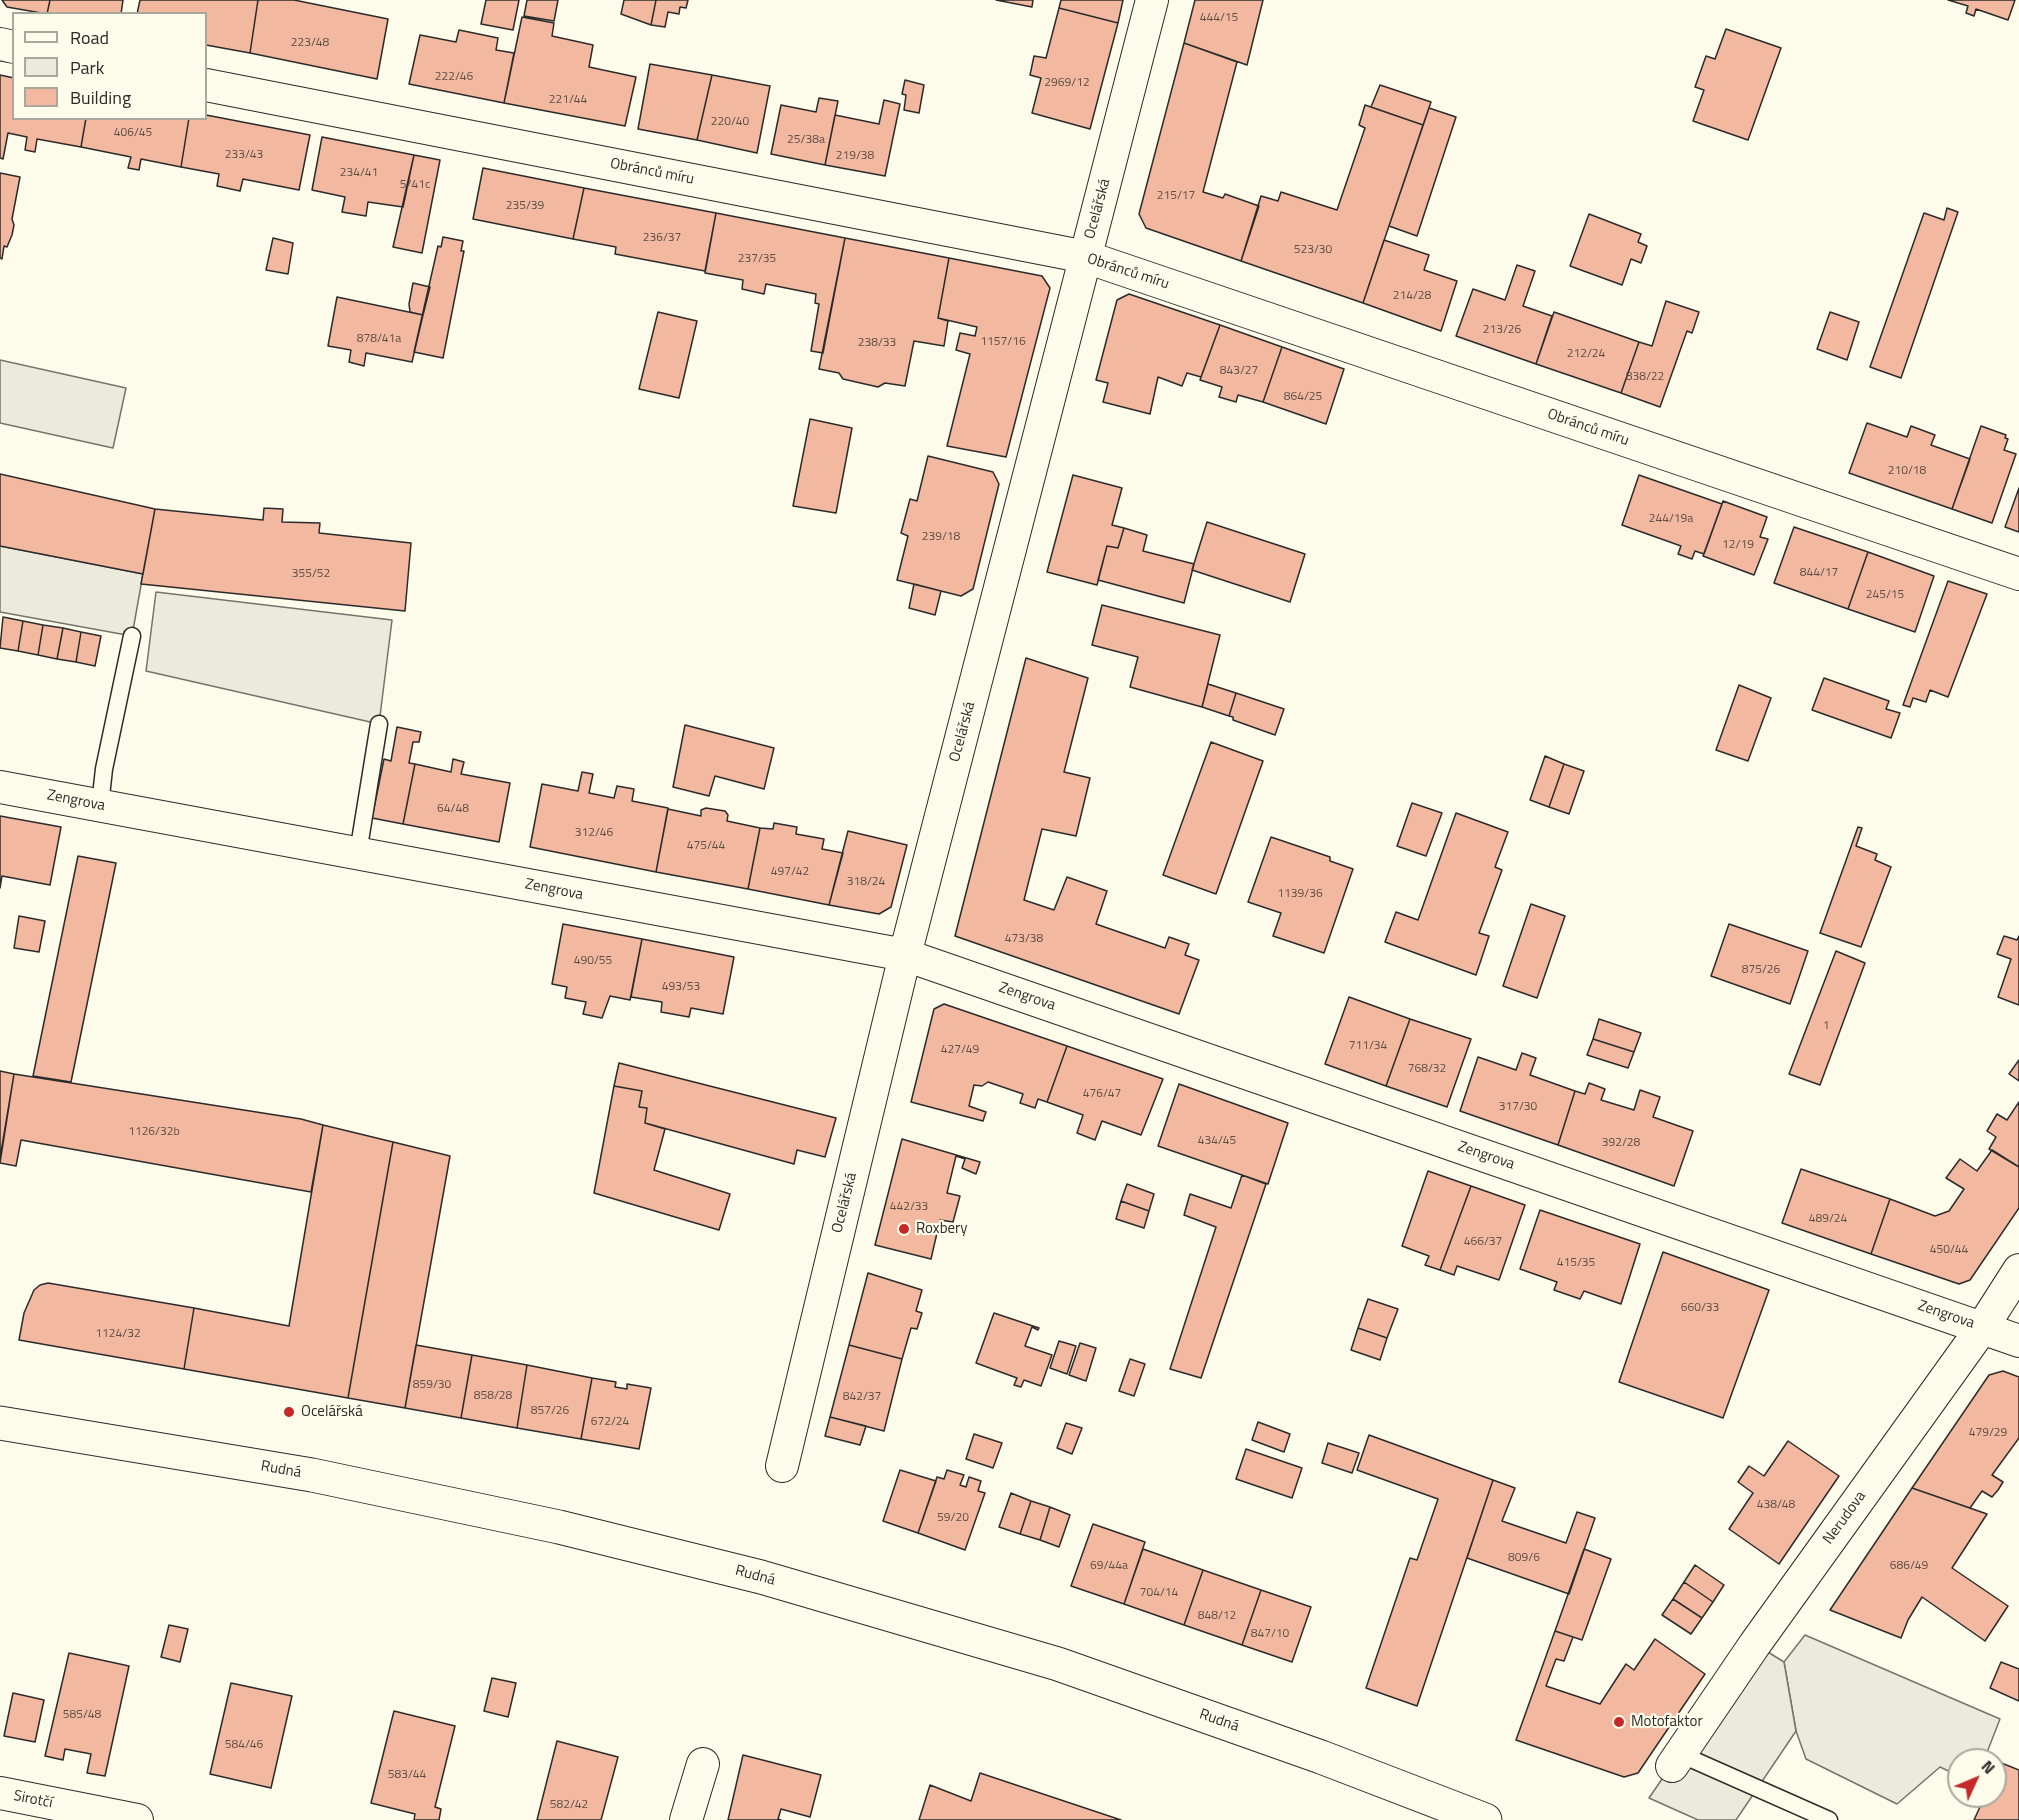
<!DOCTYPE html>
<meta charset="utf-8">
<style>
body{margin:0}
#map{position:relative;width:2019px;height:1820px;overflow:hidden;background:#fdfbea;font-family:"Titillium Web",sans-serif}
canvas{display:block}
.legend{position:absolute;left:12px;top:12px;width:195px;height:108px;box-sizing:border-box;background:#fdfbea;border:2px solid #a9a89e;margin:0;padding:8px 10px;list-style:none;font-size:18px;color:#2b2b2b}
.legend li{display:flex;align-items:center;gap:12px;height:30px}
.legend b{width:30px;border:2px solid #a9a89e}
.north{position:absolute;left:1947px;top:1748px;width:60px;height:60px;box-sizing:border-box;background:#fdfbea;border:2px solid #a9a89e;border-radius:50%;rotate:46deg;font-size:16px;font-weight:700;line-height:24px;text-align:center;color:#2b2b2b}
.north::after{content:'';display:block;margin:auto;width:21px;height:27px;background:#c62828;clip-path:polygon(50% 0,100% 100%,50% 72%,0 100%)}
</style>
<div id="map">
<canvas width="2019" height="1820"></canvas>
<ul class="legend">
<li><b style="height:8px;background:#fdfbea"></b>Road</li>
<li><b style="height:16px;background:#ecebdb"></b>Park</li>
<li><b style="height:16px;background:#f2b8a0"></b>Building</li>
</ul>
<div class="north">N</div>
</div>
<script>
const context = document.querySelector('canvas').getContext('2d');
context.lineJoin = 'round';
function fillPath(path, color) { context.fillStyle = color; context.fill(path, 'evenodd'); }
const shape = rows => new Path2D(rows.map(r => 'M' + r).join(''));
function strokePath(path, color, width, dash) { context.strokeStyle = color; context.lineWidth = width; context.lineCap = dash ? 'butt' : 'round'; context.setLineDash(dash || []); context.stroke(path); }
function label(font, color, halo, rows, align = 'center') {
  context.font = font + ' "Titillium Web",sans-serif'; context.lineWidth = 4.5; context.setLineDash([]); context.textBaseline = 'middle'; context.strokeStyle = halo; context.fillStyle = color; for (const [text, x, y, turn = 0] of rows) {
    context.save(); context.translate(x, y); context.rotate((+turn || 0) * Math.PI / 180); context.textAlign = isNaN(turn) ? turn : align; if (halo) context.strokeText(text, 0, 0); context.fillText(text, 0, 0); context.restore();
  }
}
const green = shape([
 [1805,1635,2000,1719,1984,1760,1959,1760,1959,1776,1940,1767,1897,1804,1806,1759,1796,1731,1784,1662,1805,1635]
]);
const parking = shape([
 [0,360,126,388,113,448,0,423,0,360],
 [0,546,143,574,132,636,0,612,0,546],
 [156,592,392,620,379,724,146,671,156,592],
 [1755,1644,1784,1662,1796,1731,1736,1820,1698,1820,1649,1798,1755,1644]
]);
const building = shape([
 [2,0,50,0,47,14,7,7,2,0],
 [50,0,123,0,121,14,47,14,50,0],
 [140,0,258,0,250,53,206,45,206,14,137,14,140,0],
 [258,0,294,0,388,19,377,79,250,53,258,0],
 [486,0,519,0,513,30,481,24,486,0],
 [527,0,558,0,554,21,524,16,527,0],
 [624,0,656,0,651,25,621,14,624,0],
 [656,0,688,0,686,8,680,7,679,14,668,12,665,27,651,25,656,0],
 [996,0,1033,0,1032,7,996,0],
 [1061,0,1123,0,1118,23,1059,8,1061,0],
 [1195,0,1263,0,1247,65,1184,43,1195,0],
 [1948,0,2015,0,2008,20,1976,9,1974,16,1966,13,1968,6,1948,0],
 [1059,8,1118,23,1090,129,1032,113,1041,78,1030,75,1034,56,1046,58,1059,8],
 [522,17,554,23,552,36,593,45,589,67,636,77,625,126,504,103,522,17],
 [1726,29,1781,48,1748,140,1693,121,1704,90,1695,87,1706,56,1715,59,1726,29],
 [459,30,498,38,496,50,514,53,504,103,409,84,420,35,456,42,459,30],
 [1184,43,1237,62,1203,192,1223,198,1225,194,1259,206,1241,261,1146,228,1139,214,1184,43],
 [650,64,712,75,697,140,638,129,650,64],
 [0,75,14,78,14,118,86,118,81,147,37,139,35,152,25,150,27,137,8,133,3,159,0,158,0,75],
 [712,75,770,86,757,153,697,140,712,75],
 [905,80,924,85,919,113,904,110,906,95,902,94,905,80],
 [1380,85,1431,102,1423,125,1371,107,1380,85],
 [819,98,838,101,825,165,771,154,781,105,816,112,819,98],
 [884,100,900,104,885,176,825,165,835,115,879,124,884,100],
 [1365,105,1423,125,1363,303,1241,261,1261,196,1278,201,1281,192,1337,210,1365,128,1359,125,1365,105],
 [1429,108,1456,117,1417,236,1389,226,1429,108],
 [206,115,310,135,299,190,243,179,240,191,217,186,219,174,181,167,189,118,206,118,206,115],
 [86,118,189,118,181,167,141,159,139,170,128,168,131,157,81,147,86,118],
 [322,137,414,155,403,207,368,202,366,216,342,212,345,197,312,190,322,137],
 [414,155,440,160,422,253,393,247,414,155],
 [483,168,584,188,573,239,473,219,483,168],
 [0,173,20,177,12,219,14,225,12,235,7,247,4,246,2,259,0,258,0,173],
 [584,188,716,213,705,271,615,254,616,247,573,239,584,188],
 [1947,208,1958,212,1901,378,1870,367,1924,213,1944,220,1947,208],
 [716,213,845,238,823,353,811,351,819,304,815,303,816,294,766,284,764,294,742,289,743,280,705,273,716,213],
 [1589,214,1641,234,1638,242,1647,246,1641,263,1631,259,1622,285,1570,266,1589,214],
 [443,237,463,241,461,251,464,251,443,358,414,352,438,246,441,247,443,237],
 [273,238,293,243,288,274,266,270,273,238],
 [845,238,949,258,938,318,948,321,944,346,914,341,905,386,885,383,878,387,843,379,839,373,819,369,845,238],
 [1384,240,1429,255,1424,270,1457,281,1441,331,1363,303,1384,240],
 [949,258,1042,276,1050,288,1006,457,947,446,970,354,956,350,960,333,975,336,977,327,938,318,949,258],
 [1517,265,1535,271,1523,306,1552,316,1536,364,1456,336,1473,289,1505,300,1517,265],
 [413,283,430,287,423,315,410,312,409,304,413,283],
 [1129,294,1220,325,1201,377,1187,373,1182,386,1158,377,1150,414,1103,402,1108,383,1096,380,1117,300,1129,294],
 [337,297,423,315,412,362,366,353,364,366,349,362,351,350,328,346,337,297],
 [1666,301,1699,312,1692,333,1687,331,1660,407,1621,393,1639,342,1652,346,1666,301],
 [658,312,697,321,679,398,639,389,658,312],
 [1554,312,1639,342,1621,393,1536,364,1554,312],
 [1830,312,1859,322,1847,360,1817,349,1830,312],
 [1220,325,1282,347,1263,402,1238,395,1236,402,1219,397,1222,387,1200,380,1220,325],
 [1282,347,1344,369,1326,424,1263,402,1282,347],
 [810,419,852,428,836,513,793,506,810,419],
 [1867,423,1907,437,1911,426,1935,435,1931,445,1970,459,1952,509,1849,473,1867,423],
 [1981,426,2006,435,2005,438,2008,439,2004,450,2016,454,1992,523,1952,509,1981,426],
 [928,456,993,472,999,484,973,589,961,596,897,580,908,536,901,533,910,499,917,501,928,456],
 [0,474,155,509,143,574,0,546,0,474],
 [1073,475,1122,488,1112,525,1124,528,1118,548,1107,546,1097,585,1047,572,1073,475],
 [1639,475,1722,504,1704,554,1695,551,1692,559,1678,554,1681,546,1622,525,1639,475],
 [2019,488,2019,532,2005,527,2019,488],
 [1723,501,1767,517,1760,537,1768,539,1754,575,1703,556,1723,501],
 [264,508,283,509,282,522,320,523,319,533,411,543,405,611,141,584,155,509,263,520,264,508],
 [1207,522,1305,554,1290,602,1192,570,1207,522],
 [1794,527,1868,552,1848,609,1774,583,1794,527],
 [1124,528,1147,535,1143,551,1194,564,1184,603,1098,580,1107,546,1118,548,1124,528],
 [1868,552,1934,576,1915,632,1848,609,1868,552],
 [1948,581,1987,594,1948,697,1930,690,1926,702,1913,698,1910,707,1903,705,1948,581],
 [914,584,941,591,935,615,909,608,914,584],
 [1102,605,1220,635,1202,707,1130,687,1138,657,1092,645,1102,605],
 [3,617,23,621,18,651,0,648,3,617],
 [23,621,43,625,38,655,18,651,23,621],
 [43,625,63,628,57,659,38,655,43,625],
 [63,628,81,632,76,662,57,659,63,628],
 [81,632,101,636,95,666,76,662,81,632],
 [1026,658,1088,678,1064,772,1090,778,1076,836,1042,829,1024,900,1054,910,1067,877,1107,891,1096,924,1165,948,1169,937,1189,944,1185,955,1199,960,1179,1014,955,936,1026,658],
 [1824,678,1889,701,1886,709,1900,713,1891,738,1812,710,1824,678],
 [1208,684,1236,693,1229,716,1202,707,1208,684],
 [1739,685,1771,698,1748,761,1716,750,1739,685],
 [1236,693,1284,709,1275,735,1233,720,1233,717,1229,716,1236,693],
 [685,725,774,748,764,789,715,776,709,796,673,787,685,725],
 [397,727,421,732,419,742,413,742,409,763,415,764,403,824,372,818,384,759,391,761,397,727],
 [1211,742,1263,761,1216,894,1163,875,1211,742],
 [1545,756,1564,764,1549,807,1530,800,1545,756],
 [453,759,464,762,461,774,510,783,499,842,403,824,415,764,451,772,453,759],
 [1564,764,1584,771,1569,814,1549,807,1564,764],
 [582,772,593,774,589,793,614,798,617,786,634,789,632,801,668,808,656,872,530,847,542,784,578,791,582,772],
 [1412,803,1442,813,1426,856,1397,846,1412,803],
 [706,808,725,811,728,815,727,821,760,828,748,889,656,872,668,809,701,816,701,810,706,808],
 [1456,813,1508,832,1495,867,1502,870,1479,933,1489,936,1476,975,1385,942,1396,912,1418,920,1456,813],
 [0,816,61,827,50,885,2,876,0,888,0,816],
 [774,823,797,827,796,834,824,839,822,849,843,853,829,905,748,889,760,828,773,829,774,823],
 [1858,827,1862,828,1856,846,1877,854,1875,860,1891,867,1861,947,1820,933,1858,827],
 [848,831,907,845,891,907,879,914,829,905,848,831],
 [1271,837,1330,857,1330,861,1353,869,1324,953,1273,936,1281,913,1248,902,1271,837],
 [78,856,116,863,71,1082,33,1076,78,856],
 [1531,904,1565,916,1537,998,1503,986,1531,904],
 [19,916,45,921,39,952,14,948,19,916],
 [563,924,642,939,630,1000,610,996,602,1018,583,1014,586,1002,565,998,567,987,552,984,563,924],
 [1729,924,1808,951,1790,1004,1711,976,1729,924],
 [2004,936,2017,940,2019,936,2019,1005,1998,997,2011,959,1997,954,2004,936],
 [642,939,734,957,723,1014,691,1008,689,1017,661,1012,662,1002,631,997,642,939],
 [1836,951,1865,963,1820,1085,1789,1074,1836,951],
 [1349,997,1410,1019,1386,1086,1325,1064,1349,997],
 [944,1004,1067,1046,1047,1102,1038,1099,1035,1108,1020,1103,1023,1094,988,1082,982,1086,974,1085,969,1106,986,1112,983,1121,911,1102,934,1009,944,1004],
 [1410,1019,1471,1039,1447,1107,1386,1086,1410,1019],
 [1599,1019,1641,1033,1634,1052,1593,1039,1599,1019],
 [1593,1039,1634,1052,1628,1068,1587,1055,1593,1039],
 [1067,1046,1163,1079,1141,1135,1102,1121,1095,1140,1077,1133,1083,1115,1047,1102,1067,1046],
 [1522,1053,1536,1058,1530,1075,1575,1091,1558,1145,1460,1111,1478,1057,1516,1070,1522,1053],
 [2019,1060,2019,1081,2009,1074,2019,1060],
 [619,1063,836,1118,825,1157,797,1150,794,1164,645,1123,647,1108,639,1107,642,1091,614,1086,619,1063],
 [0,1071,14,1074,0,1158,0,1071],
 [14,1074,301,1119,323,1125,311,1192,21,1140,16,1166,0,1163,14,1074],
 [1589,1083,1605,1089,1601,1100,1634,1110,1640,1090,1660,1097,1653,1117,1693,1131,1674,1186,1558,1145,1575,1091,1585,1094,1589,1083],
 [1179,1084,1288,1123,1268,1184,1158,1146,1179,1084],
 [614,1086,642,1091,639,1107,647,1108,645,1123,665,1129,654,1170,730,1194,719,1230,594,1193,614,1086],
 [2019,1102,2019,1167,1989,1149,1996,1137,1987,1131,1997,1114,2007,1120,2019,1102],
 [323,1125,393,1142,348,1398,184,1369,194,1308,289,1326,323,1125],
 [902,1139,980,1162,976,1174,962,1168,965,1159,956,1156,947,1193,960,1196,953,1222,940,1220,931,1259,875,1245,902,1139],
 [393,1142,450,1156,405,1408,348,1398,393,1142],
 [1992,1150,2019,1167,2019,1208,1970,1280,1959,1284,1871,1254,1890,1199,1935,1216,1949,1211,1964,1189,1946,1178,1960,1159,1977,1171,1992,1150],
 [1801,1169,1890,1199,1871,1254,1782,1223,1801,1169],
 [1428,1171,1471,1186,1440,1270,1425,1265,1429,1256,1402,1246,1428,1171],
 [1242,1175,1266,1184,1201,1378,1170,1369,1216,1227,1184,1215,1190,1194,1231,1208,1242,1175],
 [1127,1184,1154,1194,1149,1211,1121,1201,1127,1184],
 [1471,1186,1525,1205,1499,1280,1457,1266,1454,1275,1440,1270,1471,1186],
 [1121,1201,1149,1211,1144,1228,1116,1219,1121,1201],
 [1540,1210,1640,1244,1621,1304,1584,1291,1580,1299,1554,1290,1557,1282,1520,1269,1540,1210],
 [1663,1252,1769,1290,1723,1418,1619,1382,1663,1252],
 [868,1273,922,1290,916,1311,922,1313,917,1329,911,1328,902,1359,849,1345,868,1273],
 [48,1283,194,1308,184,1369,19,1340,24,1313,34,1290,40,1285,48,1283],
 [1368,1299,1398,1309,1387,1338,1358,1328,1368,1299],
 [994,1313,1039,1328,1038,1330,1032,1327,1025,1346,1052,1355,1041,1386,1024,1380,1021,1387,1014,1385,1017,1378,976,1363,994,1313],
 [1358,1328,1387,1338,1380,1360,1351,1350,1358,1328],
 [1059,1341,1076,1346,1067,1374,1050,1368,1059,1341],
 [1080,1343,1096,1348,1086,1381,1069,1375,1080,1343],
 [416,1345,472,1355,461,1418,405,1408,416,1345],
 [849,1345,902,1359,884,1431,830,1417,849,1345],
 [472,1355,527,1365,517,1428,461,1418,472,1355],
 [1130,1359,1145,1364,1134,1396,1119,1391,1130,1359],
 [527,1365,592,1378,581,1439,517,1428,527,1365],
 [2003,1371,2019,1377,2019,1438,1992,1475,2003,1482,1998,1490,1992,1497,1982,1491,1970,1508,1912,1488,1989,1375,2003,1371],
 [592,1378,616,1382,615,1387,627,1389,627,1384,651,1388,639,1449,581,1439,592,1378],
 [830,1417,866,1426,860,1445,825,1436,830,1417],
 [1258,1422,1290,1434,1284,1452,1252,1440,1258,1422],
 [1066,1423,1082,1428,1072,1454,1057,1448,1066,1423],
 [974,1434,1002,1443,993,1468,966,1459,974,1434],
 [1369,1435,1493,1480,1417,1706,1366,1688,1410,1558,1417,1560,1438,1499,1357,1470,1369,1435],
 [1788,1441,1839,1476,1779,1564,1729,1529,1753,1493,1738,1482,1749,1466,1764,1476,1788,1441],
 [1328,1443,1359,1453,1352,1473,1322,1463,1328,1443],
 [1246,1449,1302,1468,1292,1498,1236,1479,1246,1449],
 [900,1470,936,1481,918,1533,883,1521,900,1470],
 [947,1470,964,1475,960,1485,966,1487,969,1477,981,1481,978,1491,985,1493,965,1550,918,1533,937,1477,944,1479,947,1470],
 [1493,1480,1515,1488,1502,1521,1566,1543,1577,1512,1595,1518,1569,1594,1467,1558,1493,1480],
 [1912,1488,1987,1514,1952,1568,2008,1606,1985,1641,1922,1597,1908,1620,1901,1638,1830,1610,1912,1488],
 [1011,1493,1031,1501,1020,1534,999,1527,1011,1493],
 [1031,1501,1050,1507,1040,1540,1020,1534,1031,1501],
 [1050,1507,1070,1515,1059,1547,1040,1540,1050,1507],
 [1093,1524,1145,1542,1124,1604,1071,1586,1093,1524],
 [1143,1549,1203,1570,1184,1625,1124,1604,1143,1549],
 [1584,1549,1611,1559,1582,1640,1555,1631,1584,1549],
 [1695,1565,1724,1585,1713,1602,1684,1582,1695,1565],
 [1203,1570,1261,1590,1242,1645,1184,1625,1203,1570],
 [1684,1582,1713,1602,1702,1618,1673,1599,1684,1582],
 [1261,1590,1311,1607,1292,1662,1242,1645,1261,1590],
 [1673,1599,1702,1618,1691,1634,1662,1615,1673,1599],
 [169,1625,188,1629,180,1662,161,1657,169,1625],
 [1555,1631,1573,1637,1564,1661,1556,1659,1546,1686,1600,1704,1626,1664,1634,1670,1655,1639,1705,1674,1638,1773,1624,1777,1516,1740,1555,1631],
 [69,1653,129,1666,105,1776,87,1773,91,1754,65,1749,63,1760,45,1756,69,1653],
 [2001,1662,2019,1669,2019,1701,1990,1688,2001,1662],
 [492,1678,516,1683,508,1717,484,1711,492,1678],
 [231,1683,292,1696,271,1788,210,1774,231,1683],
 [13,1693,44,1700,35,1742,4,1736,13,1693],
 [394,1711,455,1726,435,1807,441,1809,439,1820,414,1820,415,1814,371,1803,394,1711],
 [557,1741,618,1757,601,1820,537,1820,557,1741],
 [743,1755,821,1775,810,1817,781,1809,778,1819,781,1820,728,1820,743,1755],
 [1999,1762,2019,1770,2019,1820,1974,1820,1985,1796,1995,1796,1995,1772,1999,1762],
 [980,1773,1121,1820,919,1820,930,1785,971,1801,980,1773]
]);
const lane = shape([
 [100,805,104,769,132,636],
 [358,853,379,724],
 [1680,1754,1829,1820]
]);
const street = shape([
 [0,44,14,47],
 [206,85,1086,257,2019,574],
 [0,787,905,955,2019,1341],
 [782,1466,905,955,1152,0],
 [1672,1766,1755,1644,1982,1328,2019,1270],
 [0,1793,137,1820],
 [686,1820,703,1764]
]);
const primary = shape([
 [0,1423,312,1475,559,1527,761,1577,1058,1664,1321,1757,1485,1820]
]);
const markers = [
 [904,1229,6,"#c62828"],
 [289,1412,6,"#c62828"],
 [1619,1722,6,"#c62828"]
];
const numberNames = [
 ["444/15",1219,18],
 ["223/48",310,43],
 ["222/46",454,77],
 ["2969/12",1067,83],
 ["221/44",568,100],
 ["220/40",730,122],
 ["406/45",133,133],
 ["25/38a",806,140],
 ["233/43",244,155],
 ["219/38",855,156],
 ["234/41",359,173],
 ["5/41c",415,185],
 ["215/17",1176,196],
 ["235/39",525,206],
 ["236/37",662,238],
 ["523/30",1313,250],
 ["237/35",757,259],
 ["214/28",1412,296],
 ["213/26",1502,330],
 ["878/41a",379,339],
 ["1157/16",1003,342],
 ["238/33",877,343],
 ["212/24",1586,354],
 ["843/27",1239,371],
 ["838/22",1645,377],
 ["864/25",1303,397],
 ["210/18",1907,471],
 ["244/19a",1671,519],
 ["239/18",941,537],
 ["12/19",1738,545],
 ["844/17",1819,573],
 ["355/52",311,574],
 ["245/15",1885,595],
 ["64/48",453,809],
 ["312/46",594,833],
 ["475/44",706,846],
 ["497/42",790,872],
 ["318/24",866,882],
 ["1139/36",1300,894],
 ["473/38",1024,939],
 ["490/55",593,961],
 ["875/26",1761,970],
 ["493/53",681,987],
 ["1",1826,1026],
 ["711/34",1368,1046],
 ["427/49",960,1050],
 ["768/32",1427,1069],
 ["476/47",1102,1094],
 ["317/30",1518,1107],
 ["1126/32b",154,1132],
 ["434/45",1217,1141],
 ["392/28",1621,1143],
 ["442/33",909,1207],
 ["489/24",1828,1219],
 ["466/37",1483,1242],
 ["450/44",1949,1250],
 ["415/35",1576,1263],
 ["660/33",1700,1308],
 ["1124/32",118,1334],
 ["859/30",432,1385],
 ["858/28",493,1396],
 ["842/37",862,1397],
 ["857/26",550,1411],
 ["672/24",610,1422],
 ["479/29",1988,1433],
 ["438/48",1776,1505],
 ["59/20",953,1518],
 ["809/6",1524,1558],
 ["69/44a",1109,1566],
 ["686/49",1909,1566],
 ["704/14",1159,1593],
 ["848/12",1217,1616],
 ["847/10",1270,1634],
 ["585/48",82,1715],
 ["584/46",244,1745],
 ["583/44",407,1775],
 ["582/42",569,1805]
];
const streetNames = [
 ["Obránců míru",652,172,11],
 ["Ocelářská",1098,209,-75],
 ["Obránců míru",1128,272,18],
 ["Obránců míru",1588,428,19],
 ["Ocelářská",963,732,-75],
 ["Zengrova",76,801,11],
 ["Zengrova",554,890,11],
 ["Zengrova",1027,997,19],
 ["Zengrova",1486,1156,19],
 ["Ocelářská",845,1203,-76],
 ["Zengrova",1946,1315,19],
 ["Rudná",281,1470,10],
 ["Nerudova",1845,1518,-54],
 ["Rudná",755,1576,15],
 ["Rudná",1219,1721,19],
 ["Sirotčí",33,1800,11]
];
const poiNames = [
 ["Roxbery",916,1229],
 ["Ocelářská",301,1412],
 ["Motofaktor",1631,1722]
];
fillPath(green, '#ecebdb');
strokePath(green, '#74746e', 1.5);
fillPath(parking, '#eceadb');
strokePath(parking, '#74746e', 1.5);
fillPath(building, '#f2b8a0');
strokePath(building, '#2b2b2b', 1.5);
strokePath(lane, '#2b2b2b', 19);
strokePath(street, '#2b2b2b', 34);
strokePath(primary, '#2b2b2b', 35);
strokePath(lane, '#fdfbea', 16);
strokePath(street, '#fdfbea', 32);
strokePath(primary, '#fdfbea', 33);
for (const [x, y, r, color] of markers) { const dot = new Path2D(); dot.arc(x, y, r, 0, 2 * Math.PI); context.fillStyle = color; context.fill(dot); strokePath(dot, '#fdfbea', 2); }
label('12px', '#5d4e48', null, numberNames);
label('15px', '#2b2b2b', '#fdfbea', streetNames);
label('15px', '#2b2b2b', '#fdfbea', poiNames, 'left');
</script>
